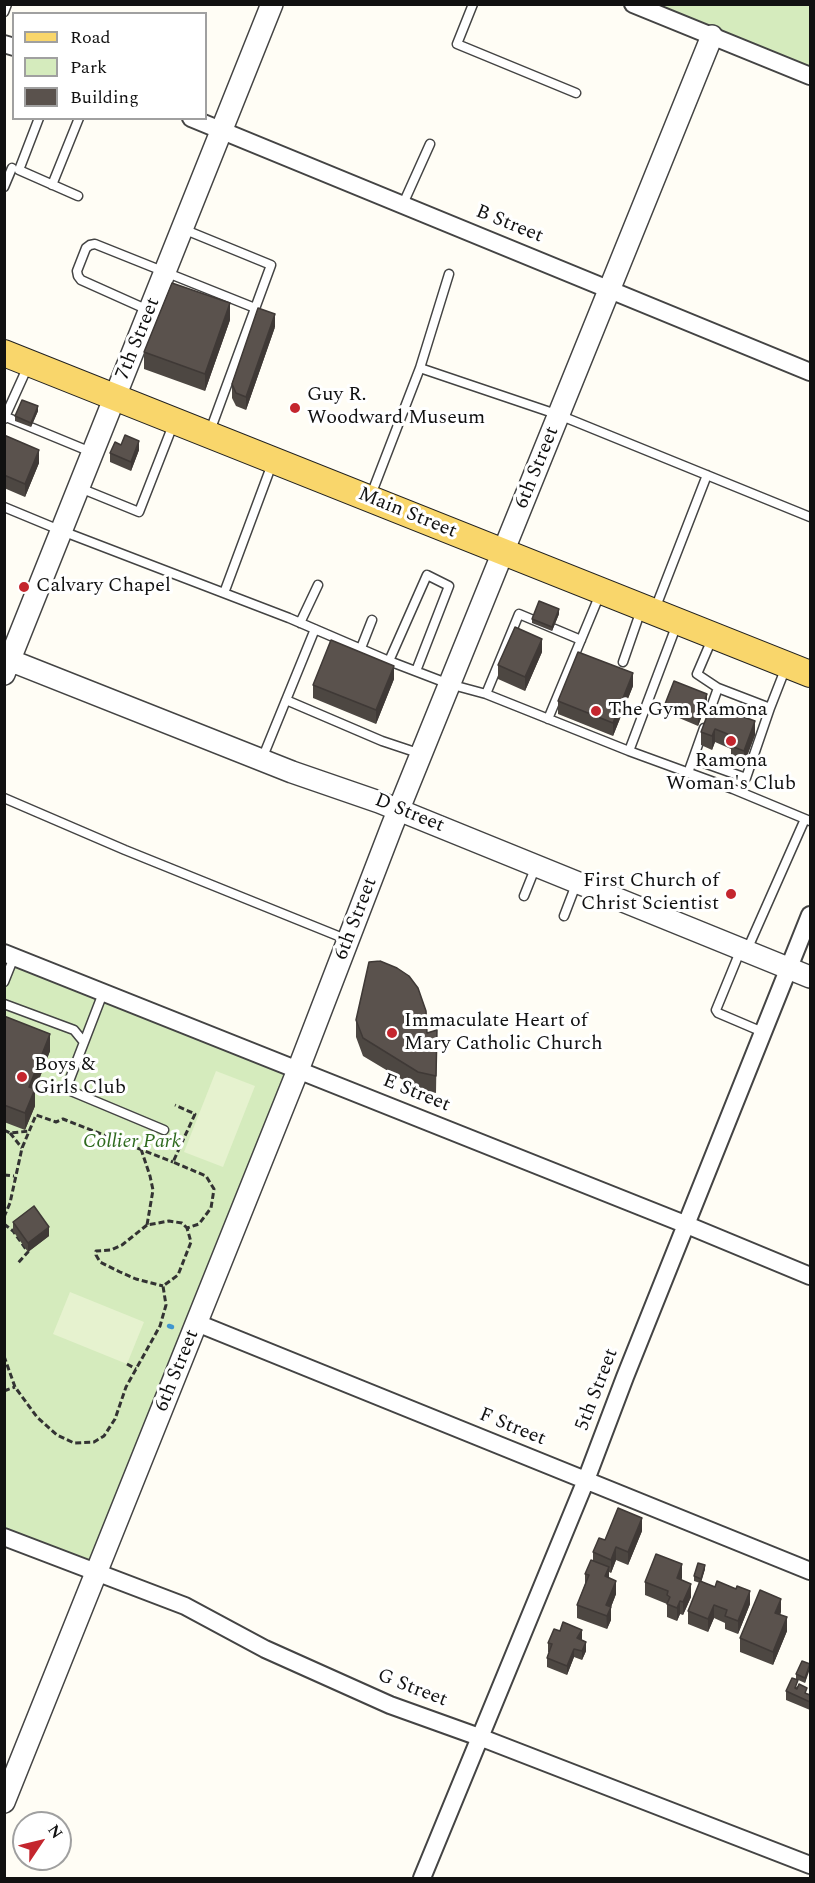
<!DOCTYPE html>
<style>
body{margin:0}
#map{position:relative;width:815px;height:1883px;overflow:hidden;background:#fffdf5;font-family:Spectral,serif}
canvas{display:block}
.frame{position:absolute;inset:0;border:6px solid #111;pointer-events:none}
.legend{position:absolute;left:12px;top:12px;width:195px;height:108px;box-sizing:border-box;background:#fff;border:2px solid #a0a0a0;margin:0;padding:8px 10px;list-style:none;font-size:18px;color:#111}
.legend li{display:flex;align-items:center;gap:12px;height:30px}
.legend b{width:30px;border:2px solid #a0a0a0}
.north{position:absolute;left:12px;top:1811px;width:60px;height:60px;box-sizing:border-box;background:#fff;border:2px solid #a0a0a0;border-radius:50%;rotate:55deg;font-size:16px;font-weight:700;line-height:24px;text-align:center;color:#111}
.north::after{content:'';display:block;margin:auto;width:21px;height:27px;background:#c4262e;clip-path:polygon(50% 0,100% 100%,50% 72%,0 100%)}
</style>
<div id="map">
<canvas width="815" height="1883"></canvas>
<div class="frame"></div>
<ul class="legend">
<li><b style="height:8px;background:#f9d66b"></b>Road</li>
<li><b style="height:16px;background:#d5ebbd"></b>Park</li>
<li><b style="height:16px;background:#5a524d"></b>Building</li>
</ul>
<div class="north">N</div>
</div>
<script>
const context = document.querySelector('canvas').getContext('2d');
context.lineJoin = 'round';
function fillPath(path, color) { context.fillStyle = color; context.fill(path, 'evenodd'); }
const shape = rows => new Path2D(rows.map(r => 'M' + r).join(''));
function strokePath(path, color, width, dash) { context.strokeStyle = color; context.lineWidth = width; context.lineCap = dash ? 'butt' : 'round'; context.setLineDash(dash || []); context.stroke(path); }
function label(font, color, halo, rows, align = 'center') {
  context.font = font + ' Spectral,serif'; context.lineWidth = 6; context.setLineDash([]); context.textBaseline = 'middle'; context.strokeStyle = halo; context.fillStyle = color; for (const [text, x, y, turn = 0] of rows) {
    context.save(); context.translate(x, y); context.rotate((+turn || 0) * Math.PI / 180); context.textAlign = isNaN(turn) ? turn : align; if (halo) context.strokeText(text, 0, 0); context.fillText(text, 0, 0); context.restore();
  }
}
const green = shape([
 [635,5,810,5,810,75],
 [4,954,297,1071,96,1574,5,1538]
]);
const pitch = shape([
 [216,1071,255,1086,223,1167,184,1152],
 [70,1292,144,1322,127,1364,53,1334]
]);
const stream = shape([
 [169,1326,172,1327]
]);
const path = shape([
 [4,1130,10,1133,30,1131],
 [10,1133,22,1148],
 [141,1149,150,1176,153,1190,147,1225,169,1221,182,1223,187,1228],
 [4,1175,14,1176],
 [4,1217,10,1203,22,1148,36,1115,56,1122,63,1119,173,1162],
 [4,1224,13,1231,28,1252,17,1264],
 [147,1225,122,1245,111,1250,96,1251,96,1255,100,1262,120,1272,136,1279,163,1286],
 [4,1356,15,1387,37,1417,57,1435,74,1443,94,1442,104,1436,115,1419,126,1387,160,1326,166,1305,163,1286,178,1275,191,1242,187,1228,199,1224,211,1208,214,1189,206,1176,173,1162,195,1114,175,1105],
 [127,1364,136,1369],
 [4,1391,15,1387]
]);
const service = shape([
 [473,4,457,44,576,93],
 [4,12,7,4],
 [39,118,19,170,78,196],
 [52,185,79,118],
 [4,187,12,168],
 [403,204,430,144],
 [183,229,271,265,210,431],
 [148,310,81,280,78,276,77,271,86,248,90,245,95,244,255,308],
 [420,368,559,415,810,517],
 [6,417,91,452],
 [4,419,28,366],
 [80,488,139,512,173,425],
 [371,495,420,368,449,274],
 [4,507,62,531,289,618,389,661,449,684,486,694,629,751,733,789,810,821],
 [224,593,272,464],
 [655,609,707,475],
 [300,623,318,585],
 [712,639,697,674,718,688,770,708,786,667],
 [361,648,372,620],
 [389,661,427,575,449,586,416,671],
 [623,662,641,610],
 [486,694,519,614,581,640],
 [286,700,382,741,421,754],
 [709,713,718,688],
 [548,719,600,594],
 [629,751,677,624],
 [262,759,315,629],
 [693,759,746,778,770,708],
 [688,773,704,728],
 [4,798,125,850,348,940],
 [524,896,536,866],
 [564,916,577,882],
 [741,949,716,1010,718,1013,765,1033],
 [747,950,805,819],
 [4,982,14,957],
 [103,993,66,1089,164,1130],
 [4,1004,74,1030,83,1041]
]);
const minor = shape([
 [633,4,810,76],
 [4,44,14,47],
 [191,118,810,372],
 [4,953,687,1225,810,1276],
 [197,1323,810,1571],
 [4,1537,185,1606,265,1649,390,1705,482,1738,810,1865],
 [422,1878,586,1480,625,1377,810,915]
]);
const tertiary = shape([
 [4,658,292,772,379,802,810,977],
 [4,674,272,4],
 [4,1802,298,1070,392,826,712,36]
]);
const primary = shape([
 [4,353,810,674]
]);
const wall = shape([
 [230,320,205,391,144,369,144,352],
 [275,327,246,410,236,406,232,398,232,384],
 [38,411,31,427,15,421,15,416],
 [4,435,39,463,25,497,4,488],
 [121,445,139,450,131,471,110,462,110,453],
 [559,614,552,631,532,623,532,619],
 [542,652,525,691,498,679,498,665],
 [394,679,376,724,313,698,313,685],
 [633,686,613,736,558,714,558,701],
 [707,703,698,726,665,712,665,704],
 [711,705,755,735,744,764,731,759,731,749,715,742,712,750,701,745,701,732],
 [4,1016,50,1051,35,1090,35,1106,25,1130,4,1122],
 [356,1020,427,1033,437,1030,436,1093,418,1089,363,1056,356,1037],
 [13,1222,49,1236,28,1252,13,1231],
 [642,1531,628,1565,616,1560,611,1573,609,1572,609,1578,616,1594,611,1607,611,1620,607,1629,577,1618,577,1605,585,1584,585,1574,593,1561,593,1552,605,1540],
 [705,1569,701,1581,750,1604,738,1634,725,1629,725,1623,714,1618,708,1632,688,1624,688,1611,700,1583,694,1581,694,1576],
 [682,1578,681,1580,691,1597,683,1615,680,1614,677,1621,667,1617,667,1604,645,1595,645,1582],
 [781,1612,780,1615,787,1631,773,1665,740,1652,740,1638],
 [582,1639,581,1640,586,1651,582,1660,574,1657,567,1675,547,1667,547,1658,549,1652,548,1652,548,1643],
 [810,1664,805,1683,796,1679,796,1674],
 [798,1686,807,1694,810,1695,810,1710,786,1700,786,1691]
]);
const shadedWall = shape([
 [230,303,230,320,205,391,205,374],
 [275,314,275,327,246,410,246,397],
 [38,406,38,411,31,427,31,423],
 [139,441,139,450,131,471,131,462],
 [39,450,39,463,25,497,25,484],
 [559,609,559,614,552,631,552,627],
 [542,639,542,652,525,691,525,677],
 [394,666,394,679,376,724,376,710],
 [633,673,633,686,613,736,613,723],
 [707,694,707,703,698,726,698,717],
 [755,721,755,735,744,764,744,751],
 [715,729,715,742,712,750,712,736],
 [50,1034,50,1051,35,1090,35,1106,25,1130,25,1113,29,1087],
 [49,1227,49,1236,28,1252,28,1243],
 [642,1518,642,1531,628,1565,628,1552],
 [616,1547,616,1560,611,1573,611,1560],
 [682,1564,682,1578,677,1591,677,1578],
 [705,1565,705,1569,701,1583,701,1579],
 [609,1567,609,1580,605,1576],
 [616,1581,616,1594,611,1607,611,1620,607,1629,606,1605],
 [691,1584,691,1597,683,1615,683,1602],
 [750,1591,750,1604,738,1634,738,1621],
 [781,1599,781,1612,775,1626,775,1613],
 [680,1601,680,1614,677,1621,677,1608],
 [714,1605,714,1618,708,1632,708,1619],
 [787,1617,787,1631,773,1665,773,1652],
 [582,1630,582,1639,577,1647,577,1638],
 [586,1642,586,1651,582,1660,582,1651],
 [574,1649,574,1657,567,1675,567,1666],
 [810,1665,810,1669,805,1683,805,1678]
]);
const building = shape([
 [172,283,230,303,205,374,144,352,172,283],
 [258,308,275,314,246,397,236,393,232,384,258,308],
 [22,400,38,406,31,423,15,416,22,400],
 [4,435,39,450,25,484,4,475,4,435],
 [125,435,139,441,131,462,110,453,115,442,121,445,125,435],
 [539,601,559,609,552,627,532,619,539,601],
 [515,627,542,639,525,677,498,665,515,627],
 [331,640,394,666,376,710,313,685,331,640],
 [578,652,633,673,613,723,558,701,578,652],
 [674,681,707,694,698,717,665,704,674,681],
 [711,705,755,721,744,751,731,746,735,737,715,729,712,736,701,732,711,705],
 [380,961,397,968,409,976,418,988,426,1011,427,1033,437,1030,436,1076,418,1072,363,1038,356,1020,369,962,380,961],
 [4,1016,50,1034,29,1087,35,1089,25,1113,4,1105,4,1016],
 [34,1206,49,1227,28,1243,13,1222,34,1206],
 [618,1508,642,1518,628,1552,616,1547,611,1560,593,1552,599,1538,605,1540,618,1508],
 [656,1554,682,1564,677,1578,691,1584,683,1602,680,1601,677,1608,667,1604,670,1597,667,1595,668,1591,645,1582,656,1554],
 [591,1560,609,1567,605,1576,616,1581,606,1605,611,1607,607,1616,577,1605,589,1575,585,1574,591,1560],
 [698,1563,705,1565,701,1579,694,1576,698,1563],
 [700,1581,715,1587,717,1581,736,1589,737,1586,750,1591,738,1621,725,1616,727,1610,714,1605,708,1619,688,1611,700,1581],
 [760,1590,781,1599,775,1613,787,1617,773,1652,740,1638,760,1590],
 [563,1622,582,1630,577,1638,586,1642,582,1651,574,1649,567,1666,547,1658,552,1644,548,1643,554,1629,560,1631,563,1622],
 [802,1661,810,1664,805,1678,796,1674,802,1661],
 [792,1678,798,1680,795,1688,797,1689,799,1684,807,1688,805,1693,810,1695,810,1702,786,1691,792,1678]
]);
const markers = [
 [295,408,6,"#c4262e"],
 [24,587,6,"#c4262e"],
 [596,711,6,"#c4262e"],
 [731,741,6,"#c4262e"],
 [731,894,6,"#c4262e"],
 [392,1033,6,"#c4262e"],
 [22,1077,6,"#c4262e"]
];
const streetNames = [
 ["B Street",509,225,22],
 ["7th Street",139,339,-68],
 ["6th Street",538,468,-68],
 ["Main Street",407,514,22],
 ["D Street",409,814,22],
 ["6th Street",357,919,-69],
 ["E Street",416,1094,22],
 ["6th Street",178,1371,-68],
 ["5th Street",598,1390,-69],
 ["F Street",512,1428,22],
 ["G Street",412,1689,21]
];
const poiNames = [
 ["Guy R.",307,396],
 ["Woodward Museum",307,419],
 ["Calvary Chapel",36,587],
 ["The Gym Ramona",608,711],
 ["Ramona",731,762,"center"],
 ["Woman's Club",731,785,"center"],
 ["First Church of",719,882,"right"],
 ["Christ Scientist",719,905,"right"],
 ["Immaculate Heart of",404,1022],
 ["Mary Catholic Church",404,1045],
 ["Boys &",34,1066],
 ["Girls Club",34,1089]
];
const parkNames = [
 ["Collier Park",132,1143]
];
fillPath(green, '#d5ebbd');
fillPath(pitch, '#e6f2cf');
strokePath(stream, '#3f96cf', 4.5);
strokePath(service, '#444', 11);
strokePath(minor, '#444', 20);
strokePath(tertiary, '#444', 24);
strokePath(primary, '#222', 28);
strokePath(path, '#333', 3, [6, 3]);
strokePath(service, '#fff', 8);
strokePath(minor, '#fff', 16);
strokePath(tertiary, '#fff', 21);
strokePath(primary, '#f9d66b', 26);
fillPath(wall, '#4d4742');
fillPath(shadedWall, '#3f3936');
fillPath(building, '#5a524d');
strokePath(building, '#3f3936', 1.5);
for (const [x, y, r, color] of markers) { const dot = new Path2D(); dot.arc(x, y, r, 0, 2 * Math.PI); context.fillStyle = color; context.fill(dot); strokePath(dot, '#fff', 2); }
label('20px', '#111', '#fff', streetNames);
label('20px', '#111', '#fff', poiNames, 'left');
label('italic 20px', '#2f6b1f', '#fff', parkNames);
</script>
